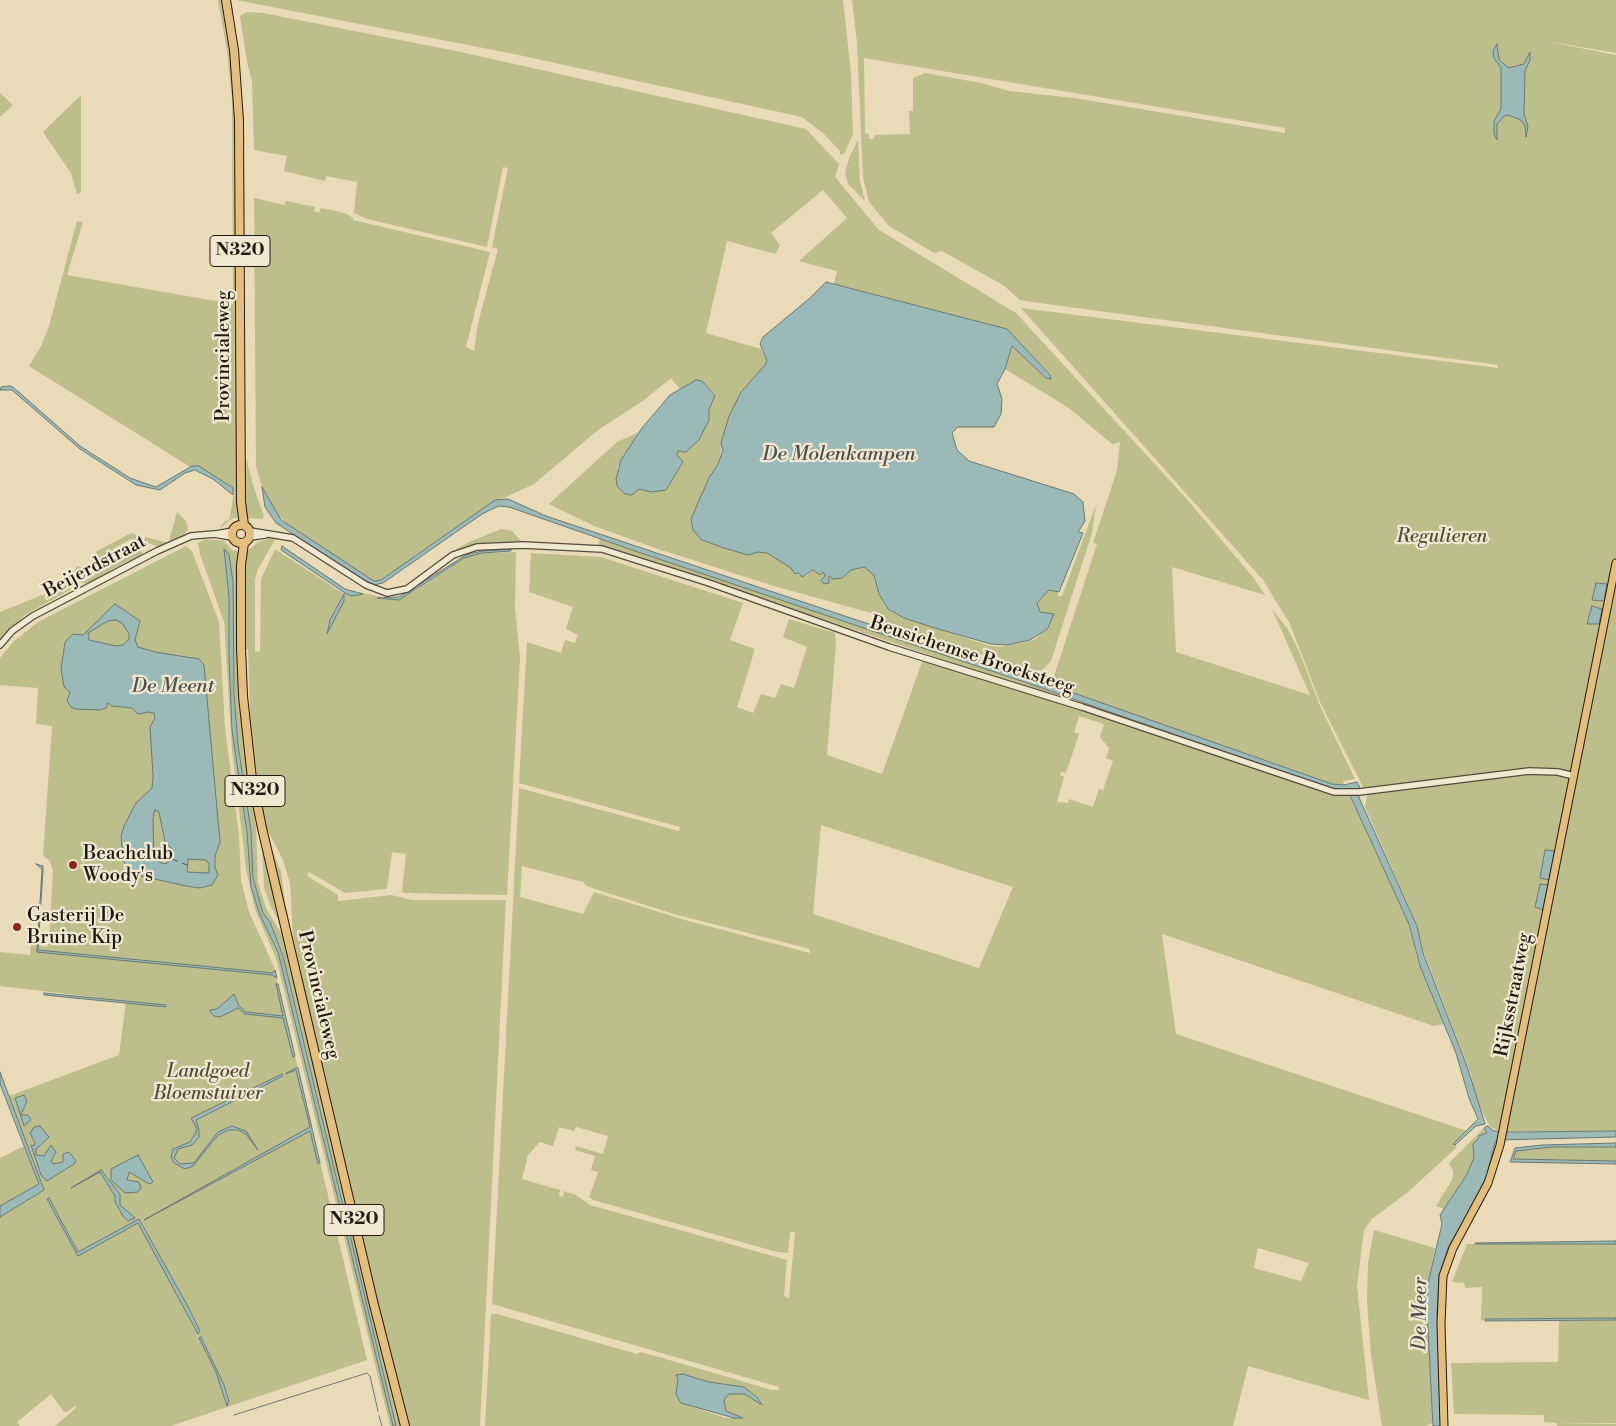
<!DOCTYPE html>
<style>
body{margin:0}
canvas{display:block;background:#e9dbb8}
</style>
<canvas width="1616" height="1426"></canvas>
<script>
const context = document.querySelector('canvas').getContext('2d');
context.lineJoin = 'round';
function fillPath(path, color) { context.fillStyle = color; context.fill(path, 'evenodd'); }
const shape = rows => new Path2D(rows.map(r => 'M' + r).join(''));
function strokePath(path, color, width, dash) { context.strokeStyle = color; context.lineWidth = width; context.lineCap = dash ? 'butt' : 'round'; context.setLineDash(dash || []); context.stroke(path); }
function label(font, color, halo, rows, align = 'center') {
  context.font = font + ' "Libre Bodoni",serif'; context.lineWidth = 4.5; context.setLineDash([]); context.textBaseline = 'middle'; context.strokeStyle = halo; context.fillStyle = color; for (const [text, x, y, turn = 0] of rows) {
    context.save(); context.translate(x, y); context.rotate((+turn || 0) * Math.PI / 180); context.textAlign = isNaN(turn) ? turn : align; if (halo) context.strokeText(text, 0, 0); context.fillText(text, 0, 0); context.restore();
  }
}
const green = shape([
 [218,0,224,0,237,94,238,492,238,518,233,518,219,529,225,521,229,520,234,493,203,471,195,470,29,366,42,344,49,326,77,221,83,222,67,275,233,304,232,100,227,51],
 [236,0,843,0,851,73,853,134,844,154,840,155,840,151,823,133,802,117,514,54],
 [852,0,1616,0,1616,53,1540,40,1616,55,1616,1131,1500,1131,1487,1126,1489,1125,1476,1099,1470,1078,1473,1083,1472,1077,1421,945,1417,925,1365,807,1367,795,1320,702,1290,624,1263,580,1021,308,1498,368,1498,365,1025,301,1020,300,1003,285,942,251,934,253,889,226,869,202,863,177,857,43],
 [864,58,1285,128,1285,133,1074,98,1009,91,981,83,925,73,913,78,913,111,909,111,910,134,875,135,874,139,869,139,869,134,865,133],
 [247,12,263,13,461,52,806,129,839,164,835,177,879,230,1016,313,1185,497,1253,577,1265,595,1172,567,1176,652,1310,695,1272,609,1287,628,1299,651,1320,706,1355,779,1343,781,1344,785,1332,784,1051,685,1097,544,1093,543,1117,470,1120,442,1112,444,1069,408,1005,369,1012,345,1046,378,1051,379,1050,375,1007,329,834,284,837,271,799,261,847,218,823,190,771,233,780,245,776,254,727,241,706,333,761,349,767,360,766,364,741,392,729,416,718,464,709,478,704,492,702,540,748,555,758,552,767,553,791,568,796,574,806,576,814,570,820,575,823,571,826,576,822,579,827,584,830,581,829,576,836,579,842,578,851,570,864,567,874,575,879,594,885,606,891,612,935,628,991,646,1001,647,1034,640,1046,630,1037,603,1049,590,1058,591,1058,596,1062,596,1096,505,1092,533,1051,661,1042,670,1033,671,1008,664,989,650,985,656,896,629,876,622,878,615,774,586,658,549,594,526,549,504,617,442,639,432,617,468,636,491,639,489,666,490,683,462,677,455,678,451,688,451,699,440,709,420,709,410,715,393,699,380,680,389,671,378,644,400,598,430,534,484,504,498,495,500,381,580,374,581,369,578,290,527,273,510,262,487,256,467,254,198,284,205,286,201,315,207,314,211,319,213,321,208,345,213,353,218,353,220,490,252,466,347,474,351,478,323,498,249,492,247,508,168,503,167,487,247,367,219,354,213,357,182,326,176,325,181,284,171,287,156,254,150,252,81,247,62,240,16],
 [0,93,13,105,0,117],
 [81,95,81,192,77,194,71,173,43,132],
 [858,140,860,181,865,201,848,184,845,173,849,158],
 [246,458,254,488,264,516,262,519,245,518],
 [177,512,186,521,188,529,184,535,169,541],
 [501,529,512,531,521,541,519,543,478,545,443,557,469,542],
 [131,533,168,543,158,546,131,539,113,549,113,552,88,572,78,571,70,590,25,615,0,638,0,612,62,587,69,575,72,576,77,566,87,569,97,551],
 [275,537,285,537,293,541,276,538,258,569,255,579,255,652,260,651,261,579,275,549,344,594,347,590,352,593,359,592,394,600,413,592,464,558,482,553,516,552,515,607,520,658,507,895,405,893,402,892,406,854,392,852,387,889,345,893,309,872,307,876,338,895,338,901,391,895,412,900,506,900,480,1426,407,1426,310,1015,293,936,290,883,283,860,267,829,263,816,251,742,248,649,244,649,244,550,249,550,258,542],
 [205,539,224,541,232,550,237,551,247,774,256,825,258,883,266,908,283,936,290,958,401,1426,395,1426,282,952,265,918,255,886,252,868,251,835,236,730,233,649,229,630,232,727,247,832,252,890,258,910,278,952,283,968,393,1426,390,1426,277,961,255,909,246,869,232,750,224,622,200,554,198,543],
 [600,539,710,575,1075,700,1038,691,609,548,598,546],
 [186,546,192,551,219,622,225,728,239,835,241,880,249,912,274,967,367,1360,171,1426,55,1426,76,1408,75,1406,67,1412,64,1412,51,1394,17,1422,20,1426,0,1426,0,1158,24,1146,39,1183,9,1096,119,1055,126,1001,0,986,0,952,30,955,31,944,49,947,44,944,49,943,53,871,50,861,43,856,52,726,36,724,38,688,0,685,0,658,13,642,38,622],
 [138,550,142,552,143,556,126,562,89,583,81,583],
 [531,553,601,557,743,603,730,640,755,649,737,707,753,713,761,694,775,698,781,684,794,688,807,647,783,637,789,619,835,633,836,644,827,755,882,774,922,662,928,662,1085,709,1326,793,1350,796,1409,924,1416,954,1444,1024,1434,1026,1162,934,1176,1034,1467,1131,1453,1143,1457,1147,1408,1192,1372,1219,1364,1230,1357,1286,1369,1400,1248,1366,1233,1426,485,1426,491,1314,497,1314,637,1354,640,1352,659,1357,772,1390,779,1390,779,1387,492,1304,519,788,679,831,680,827,519,783,527,642,561,653,565,640,575,643,578,635,566,629,573,607,529,592],
 [1079,716,1104,724,1100,737,1109,748,1106,758,1113,761,1103,790,1099,789,1093,807,1069,799,1068,803,1057,802,1064,777,1060,775,1061,772,1066,773,1079,734,1074,732],
 [821,825,1013,887,979,968,813,914],
 [522,866,583,882,587,886,595,889,674,914,810,949,810,953,685,920,594,892,583,914,520,897],
 [559,1127,574,1131,576,1127,608,1136,603,1154,576,1146,575,1150,595,1156,591,1170,598,1172,589,1197,593,1200,777,1252,788,1253,790,1232,795,1232,789,1298,784,1296,787,1260,590,1205,576,1195,564,1191,563,1197,559,1196,560,1190,522,1179,528,1155,540,1142,553,1146],
 [1258,1248,1309,1263,1301,1281,1254,1268],
 [688,1375,709,1382,744,1387,759,1398,762,1404,745,1394,729,1394,724,1400,726,1411,740,1418,726,1418,681,1403,677,1386,678,1379],
 [262,842,282,927,271,907,264,887],
 [270,844,281,872,287,917],
 [1484,1128,1487,1133,1478,1135,1474,1158,1466,1176,1444,1209,1436,1206,1453,1178,1453,1171,1449,1163],
 [1552,1147,1616,1147,1616,1161,1513,1160,1516,1151],
 [1374,1230,1435,1248,1428,1283,1427,1310,1433,1423,1425,1426,1382,1426,1371,1355,1367,1301,1368,1263],
 [1467,1244,1616,1244,1616,1318,1485,1319,1481,1321,1482,1287,1465,1288,1464,1283,1452,1282],
 [1616,1320,1616,1423,1558,1424,1616,1424,1616,1426,1557,1426,1557,1423,1544,1422,1544,1415,1454,1414,1451,1363,1558,1362,1559,1321]
]);
const water = shape([
 [1497,44,1499,60,1509,68,1524,64,1530,52,1530,60,1525,71,1524,114,1528,127,1526,137,1525,126,1521,120,1508,115,1504,116,1497,124,1497,140,1494,134,1494,121,1501,109,1501,68,1494,58,1493,51,1497,44],
 [826,282,1007,329,1050,375,1051,379,1046,378,1012,346,1005,369,997,384,1002,399,1001,414,994,427,958,427,952,433,957,450,969,461,1074,494,1083,502,1085,521,1078,532,1083,533,1059,592,1049,590,1037,603,1040,612,1054,614,1048,628,1043,632,1030,640,1007,645,991,644,935,628,904,618,888,609,879,594,874,575,864,567,851,570,842,578,833,579,829,576,829,583,824,584,821,580,825,576,823,572,820,575,813,570,802,577,799,573,795,574,791,568,767,553,758,552,748,555,724,548,702,540,693,530,691,519,709,478,718,464,723,450,721,443,729,416,741,392,766,364,767,360,760,344,763,337,810,298,826,282],
 [696,380,702,381,715,395,709,410,709,420,699,440,686,452,678,451,677,455,683,462,666,490,651,492,639,489,632,495,625,494,617,486,616,479,621,460,642,428,670,395,696,380],
 [9,386,13,387,80,446,130,478,156,487,192,466,199,466,233,488,233,495,213,479,195,470,185,473,160,490,136,485,80,449,12,390,0,390,1,387,9,386],
 [262,487,281,520,374,581,381,580,495,500,508,499,546,516,1051,685,1332,784,1344,785,1357,782,1360,788,1356,790,1361,802,1417,926,1423,953,1468,1069,1485,1124,1476,1126,1455,1145,1453,1144,1478,1119,1469,1098,1456,1053,1420,966,1409,924,1348,791,1324,787,1033,685,638,552,509,507,499,506,482,514,383,583,374,585,357,576,276,523,265,507,262,487],
 [282,546,345,589,363,594,351,596,345,593,281,550,282,546],
 [224,549,229,555,233,582,234,694,238,745,251,831,253,878,263,913,270,922,283,956,396,1426,393,1426,278,952,260,915,251,887,247,832,232,730,229,657,229,597,224,549],
 [511,549,511,551,482,553,464,558,399,600,377,598,399,597,466,555,482,551,511,549],
 [1596,583,1607,584,1604,601,1592,600,1596,583],
 [344,594,344,601,327,634,330,620,344,594],
 [115,604,140,621,135,640,138,647,155,652,199,659,204,665,220,842,215,856,215,868,218,875,212,885,200,888,186,886,141,876,129,870,123,860,121,836,124,826,136,803,152,788,153,776,150,727,155,718,154,713,149,712,138,714,132,708,112,706,108,703,106,708,100,710,75,709,71,707,67,701,70,692,64,687,61,669,65,642,73,634,83,635,115,604],
 [116,620,123,624,129,634,129,639,123,645,116,646,89,640,88,633,108,621,116,620],
 [155,810,159,812,165,842,173,850,172,859,165,864,159,862,154,856,153,819,155,810],
 [188,859,206,860,209,864,209,873,187,872,188,859],
 [1592,606,1602,609,1599,624,1587,624,1592,606],
 [1545,850,1555,851,1549,880,1540,878,1545,850],
 [36,864,43,866,43,870,38,950,273,973,275,970,277,978,272,975,37,952,42,869,36,864],
 [1540,884,1548,885,1543,910,1535,907,1540,884],
 [276,984,278,984,295,1056,293,1057,283,1018,245,1014,238,1008,220,1017,214,1016,210,1012,210,1010,217,1009,234,994,239,1006,246,1012,283,1016,276,984],
 [44,993,166,1005,166,1007,44,995,44,993],
 [296,1068,298,1068,320,1163,318,1164,310,1131,144,1220,310,1127,296,1070,286,1074,286,1073,296,1068],
 [0,1072,44,1190,0,1217,0,1206,39,1184,0,1084,0,1072],
 [282,1074,283,1076,196,1120,199,1130,199,1137,192,1145,178,1149,174,1158,180,1164,194,1163,218,1132,232,1126,246,1131,258,1150,246,1134,238,1130,229,1130,218,1135,193,1166,185,1169,174,1163,171,1157,173,1149,190,1142,195,1134,197,1129,191,1118,282,1074],
 [24,1095,27,1101,21,1115,28,1115,31,1120,24,1126,15,1098,24,1095],
 [40,1126,49,1137,36,1149,36,1155,44,1156,51,1145,56,1152,51,1161,53,1164,63,1162,63,1154,69,1152,76,1161,74,1164,47,1181,41,1175,31,1145,34,1146,35,1143,30,1133,34,1127,40,1126],
 [1487,1126,1494,1131,1512,1132,1616,1131,1616,1137,1498,1140,1495,1142,1487,1175,1477,1197,1448,1248,1439,1275,1437,1314,1442,1426,1433,1426,1427,1310,1428,1283,1442,1224,1440,1215,1466,1176,1474,1158,1473,1144,1479,1138,1478,1136,1487,1133,1484,1128,1487,1126],
 [1616,1143,1616,1147,1552,1147,1516,1151,1513,1159,1616,1161,1616,1164,1510,1162,1515,1148,1542,1145,1616,1143],
 [138,1155,153,1182,149,1184,129,1172,127,1180,139,1182,141,1188,138,1192,125,1193,111,1180,111,1169,138,1155],
 [101,1170,120,1194,120,1205,135,1218,128,1221,123,1216,115,1202,115,1196,100,1172,71,1188,101,1170],
 [49,1198,78,1252,139,1219,186,1303,200,1331,198,1334,138,1223,78,1256,47,1199,49,1198],
 [1616,1241,1616,1244,1475,1244,1475,1243,1616,1241],
 [1616,1318,1616,1320,1485,1321,1485,1319,1616,1318],
 [201,1337,224,1385,229,1401,227,1406,216,1372,199,1338,201,1337],
 [683,1374,709,1382,744,1387,758,1398,762,1405,745,1394,729,1394,724,1400,726,1411,743,1418,734,1418,681,1403,676,1394,678,1379,676,1375,683,1374]
]);
const stream = shape([
 [234,1415,367,1373,370,1376,378,1411],
 [379,1416,382,1426]
]);
const ferry = shape([
 [172,859,187,865]
]);
const minor = shape([
 [250,531,293,538,366,585,387,593,407,589,453,555,477,547,523,545,602,549,709,583,889,647,1082,707,1334,792,1359,792,1529,771,1558,772,1574,776],
 [216,534,233,531],
 [250,537,265,535],
 [0,645,12,631,33,616,157,551,191,536,214,534,232,537]
]);
const major = shape([
 [1444,1426,1441,1324,1443,1276,1453,1248,1488,1183,1500,1145,1616,563]
]);
const highway = shape([
 [226,0,234,50,239,120,241,502,244,525],
 '232 534a9 9 0 1 1 18 0a9 9 0 1 1-18 0Z',
 [244,543,241,565,241,647,243,696,252,779,262,828,373,1301,405,1426]
]);
const markers = [
 [73,865,5,"#8f2418"],
 [17,927,5,"#8f2418"]
];
const shields = [
 [240,251,60],
 [255,791,60],
 [354,1220,60]
];
const shieldNames = [
 ["N320",240,251],
 ["N320",255,791],
 ["N320",354,1220]
];
const streetNames = [
 ["Provincialeweg",224,356,-90],
 ["Beijerdstraat",95,567,-28],
 ["Beusichemse Broeksteeg",972,656,18],
 ["Provincialeweg",318,995,77],
 ["Rijksstraatweg",1514,995,-79]
];
const parkNames = [
 ["Regulieren",1442,537],
 ["Landgoed",208,1072],
 ["Bloemstuiver",208,1094]
];
const poiNames = [
 ["Beachclub",83,854],
 ["Woody's",83,876],
 ["Gasterij De",27,916],
 ["Bruine Kip",27,938]
];
const waterNames = [
 ["De Molenkampen",839,455],
 ["De Meent",173,687],
 ["De Meer",1421,1314,-89]
];
fillPath(green, '#bcbe8b');
fillPath(water, '#9ab9b7');
strokePath(water, '#6b7975', 1);
strokePath(stream, '#6b7975', 1);
strokePath(ferry, '#4d514c', 1, [6, 5]);
strokePath(minor, '#554a3c', 8);
strokePath(major, '#241913', 9);
strokePath(highway, '#241913', 10);
strokePath(minor, '#f1e8d1', 5.5);
strokePath(major, '#e4be7c', 7);
strokePath(highway, '#e4be7c', 8);
for (const [x, y, r, color] of markers) { const dot = new Path2D(); dot.arc(x, y, r, 0, 2 * Math.PI); context.fillStyle = color; context.fill(dot); strokePath(dot, '#f1e8d1', 2); }
for (const [x, y, w] of shields) { const box = new Path2D(); box.roundRect(x - w / 2, y - 15.5, w, 31, 4); context.fillStyle = '#f1e8d1'; context.fill(box); strokePath(box, '#241913', 1); }
label('bold 18px', '#241913', null, shieldNames);
label('19px', '#241913', '#f1e8d1', streetNames);
label('italic 19px', '#524b37', '#f1e8d1', parkNames);
label('19px', '#241913', '#f1e8d1', poiNames, 'left');
label('italic 20px', '#4d514c', '#f1e8d1', waterNames);
</script>
